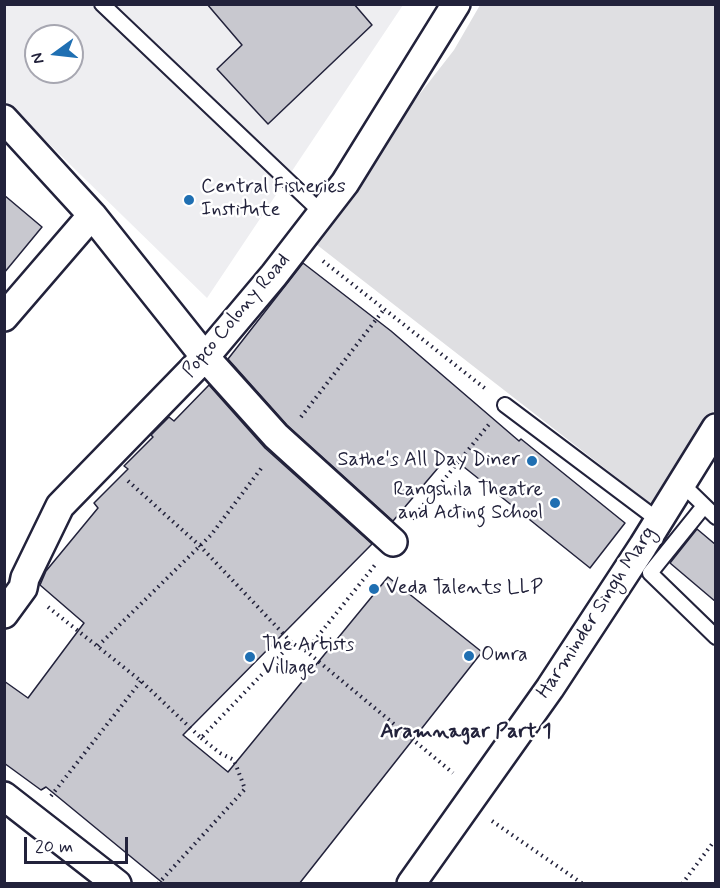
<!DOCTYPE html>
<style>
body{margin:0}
#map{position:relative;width:720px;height:888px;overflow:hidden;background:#fff;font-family:Mynerve,sans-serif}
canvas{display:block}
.frame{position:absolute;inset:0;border:6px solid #22223b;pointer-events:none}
.north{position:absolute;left:24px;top:24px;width:60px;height:60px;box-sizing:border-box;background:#fff;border:2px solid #a7a7b1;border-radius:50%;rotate:255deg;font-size:16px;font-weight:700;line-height:24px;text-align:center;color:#22223b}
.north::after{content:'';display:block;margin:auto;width:21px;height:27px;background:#1f6fb2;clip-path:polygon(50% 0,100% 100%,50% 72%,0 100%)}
.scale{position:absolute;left:24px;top:837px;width:104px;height:27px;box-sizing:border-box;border:3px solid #22223b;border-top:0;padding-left:8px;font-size:18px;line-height:21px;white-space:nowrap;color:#22223b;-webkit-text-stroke:4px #fff;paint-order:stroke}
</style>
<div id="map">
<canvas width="720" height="888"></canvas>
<div class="frame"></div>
<div class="north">N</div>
<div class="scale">20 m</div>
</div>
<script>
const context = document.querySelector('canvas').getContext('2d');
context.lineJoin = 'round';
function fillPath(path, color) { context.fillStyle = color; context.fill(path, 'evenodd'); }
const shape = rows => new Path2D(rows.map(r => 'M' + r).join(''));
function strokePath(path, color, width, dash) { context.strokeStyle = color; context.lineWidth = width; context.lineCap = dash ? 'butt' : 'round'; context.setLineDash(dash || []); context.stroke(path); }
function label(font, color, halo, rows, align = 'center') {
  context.font = font + ' Mynerve,sans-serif'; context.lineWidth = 5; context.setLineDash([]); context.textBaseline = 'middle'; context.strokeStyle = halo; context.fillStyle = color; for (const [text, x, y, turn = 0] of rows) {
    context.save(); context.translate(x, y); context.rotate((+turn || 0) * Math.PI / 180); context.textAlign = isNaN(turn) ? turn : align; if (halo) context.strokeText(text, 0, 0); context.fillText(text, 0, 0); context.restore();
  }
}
const built = shape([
 [4,5,403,5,207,298,5,101],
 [36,36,72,36,72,72,36,72]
]);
const green = shape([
 [480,5,715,5,715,409,656,508,312,241,373,154,454,50]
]);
const building = shape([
 [207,4,354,4,372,25,268,124,217,69,242,45,207,4],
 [4,195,42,227,4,273,4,195],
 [303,263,391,331,519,441,521,439,625,523,590,568,449,455,393,521,287,425,228,359,303,263],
 [209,385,265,448,372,544,183,735,228,772,388,577,482,652,299,884,164,884,46,787,41,790,4,763,4,681,28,698,84,623,40,585,46,571,98,508,94,503,128,469,124,466,153,437,151,435,169,417,174,421,209,385],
 [697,529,716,545,716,602,670,563,697,529]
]);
const path = shape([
 [323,261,487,390],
 [301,417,385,308],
 [128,481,200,546,292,643],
 [412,519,490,423],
 [48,607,141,681,201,738,292,643,306,651,453,773],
 [98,646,211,535,263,466],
 [306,651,375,565],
 [51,796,141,681],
 [492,821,583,884],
 [158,884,245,789,234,760,220,753,201,738],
 [682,884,712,844,716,847]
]);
const service = shape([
 [102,4,322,213],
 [505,405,658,520],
 [682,484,716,517],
 [704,506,650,573,716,637]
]);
const minor = shape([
 [4,119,92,215,205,357,276,436,393,542],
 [4,317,92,215],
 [4,614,23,588,25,578,60,506,205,357,274,275,345,183,456,4],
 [4,796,117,884],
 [411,884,550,688,643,546,716,428]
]);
const markers = [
 [189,200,6,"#1f6fb2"],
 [532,461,6,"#1f6fb2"],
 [555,503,6,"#1f6fb2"],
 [374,589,6,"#1f6fb2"],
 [469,656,6,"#1f6fb2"],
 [250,657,6,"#1f6fb2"]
];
const poiNames = [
 ["Central Fisheries",201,188],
 ["Institute",201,211],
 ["Sathe's All Day Diner",520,461,"right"],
 ["Rangshila Theatre",543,491,"right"],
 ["and Acting School",543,514,"right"],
 ["Veda Talents LLP",386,589],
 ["The Artists",262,646],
 ["Village",262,669],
 ["Omra",481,656]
];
const streetNames = [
 ["Popco Colony Road",237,316,-50],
 ["Harminder Singh Marg",597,613,-57]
];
const neighbourhoodNames = [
 ["Aramnagar Part 1",466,733]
];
fillPath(built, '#eeeef1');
fillPath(green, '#dfdfe2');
fillPath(building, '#c8c8cf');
strokePath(building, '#22223b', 1.5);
strokePath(service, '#22223b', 18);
strokePath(minor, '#22223b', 32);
strokePath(path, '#22223b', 4, [1.5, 4.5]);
strokePath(service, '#fff', 14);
strokePath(minor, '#fff', 27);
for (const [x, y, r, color] of markers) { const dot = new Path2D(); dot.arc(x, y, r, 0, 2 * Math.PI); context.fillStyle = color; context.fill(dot); strokePath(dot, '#fff', 2); }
label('20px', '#22223b', '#fff', poiNames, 'left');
label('20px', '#22223b', '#fff', streetNames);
label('bold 21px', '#22223b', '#fff', neighbourhoodNames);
</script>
